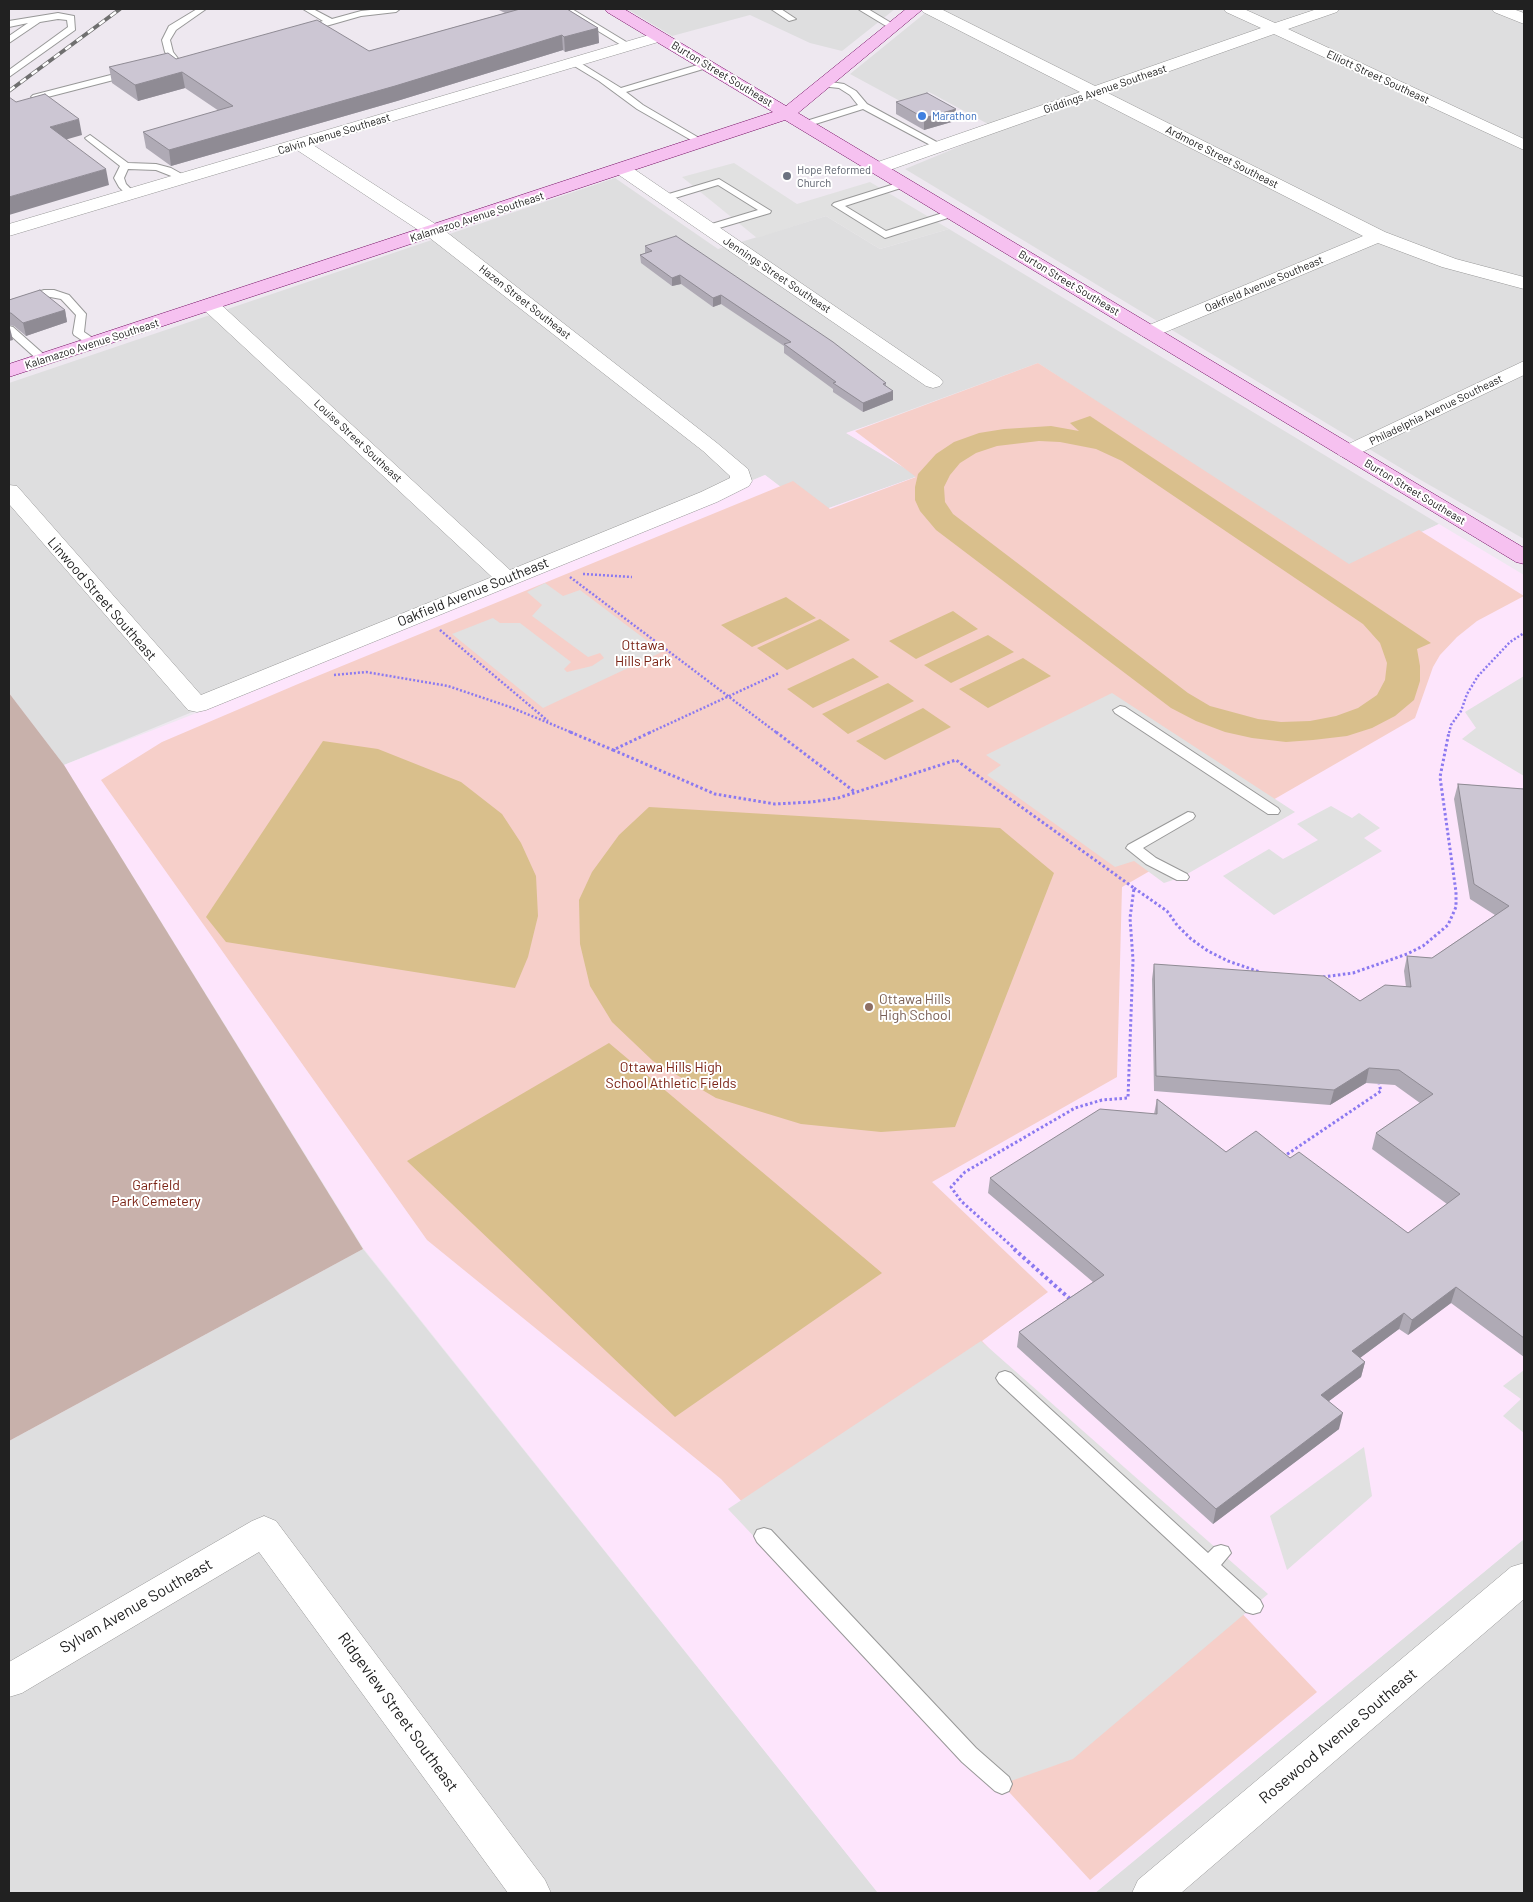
<!DOCTYPE html>
<style>
body{margin:0}
#map{position:relative;width:1533px;height:1902px;overflow:hidden;background:#eee8f0;font-family:Barlow,sans-serif}
canvas{display:block}
.frame{position:absolute;inset:0;border:10px solid #212121;pointer-events:none}
</style>
<div id="map">
<canvas width="1533" height="1902"></canvas>
<div class="frame"></div>
</div>
<script>
const context = document.querySelector('canvas').getContext('2d');
context.lineJoin = 'round';
function fillPath(path, color) { context.fillStyle = color; context.fill(path, 'evenodd'); }
const shape = rows => new Path2D(rows.map(r => 'M' + r).join(''));
function strokePath(path, color, width, dash) { context.strokeStyle = color; context.lineWidth = width; context.lineCap = dash ? 'butt' : 'round'; context.setLineDash(dash || []); context.stroke(path); }
function label(font, color, halo, rows, align = 'center') {
  context.font = font + ' Barlow,sans-serif'; context.lineWidth = 4; context.setLineDash([]); context.textBaseline = 'middle'; context.strokeStyle = halo; context.fillStyle = color; for (const [text, x, y, turn = 0] of rows) {
    context.save(); context.translate(x, y); context.rotate((+turn || 0) * Math.PI / 180); context.textAlign = isNaN(turn) ? turn : align; if (halo) context.strokeText(text, 0, 0); context.fillText(text, 0, 0); context.restore();
  }
}
const residential = shape([
 [627,9,895,9,842,51,810,43,750,15,672,36],
 [930,9,1524,9,1524,539,1419,479,905,169,999,130,929,92,900,101,850,74],
 [615,178,718,249,826,216,880,249,949,229,1439,524,1345,567,1038,363,847,433,919,476,815,513,765,475,64,765,9,693,9,383],
 [363,1249,878,1893,9,1893,9,1441],
 [1524,1539,1524,1893,1095,1893]
]);
const education = shape([
 [1040,368,1345,567,1439,524,1524,575,1524,1539,1095,1893,878,1893,364,1249,64,765,199,712,765,475,815,513,918,476,846,433]
]);
const cemetery = shape([
 [9,693,64,765,363,1249,9,1441]
]);
const park = shape([
 [1038,363,1349,564,1419,530,1524,596,1477,621,1457,637,1440,655,1433,667,1415,718,1122,887,1117,1077,932,1182,1048,1292,982,1341,1317,1692,1090,1880,721,1479,427,1240,101,780,162,742,298,684,793,481,830,509,916,477,855,431]
]);
const pitch = shape([
 [1090,416,1431,643,1417,649,1420,666,1420,681,1414,700,1395,716,1372,728,1347,736,1313,740,1286,742,1252,738,1225,732,1196,721,1171,708,936,530,920,511,915,500,915,487,918,474,936,454,954,442,979,433,1004,429,1051,426,1079,431,1070,423],
 [1039,441,1060,442,1096,449,1122,461,1363,624,1380,643,1387,663,1385,680,1377,695,1358,708,1336,716,1310,721,1281,722,1258,719,1210,706,1188,693,953,514,945,502,944,487,950,475,960,463,976,453,997,446],
 [786,597,816,618,752,647,721,625],
 [953,611,978,629,916,659,889,641],
 [820,619,850,640,787,670,757,648],
 [988,635,1014,652,951,683,924,665],
 [853,658,879,677,813,708,787,689],
 [1023,658,1051,676,988,708,959,689],
 [888,683,914,701,848,734,822,714],
 [923,708,951,727,885,760,856,741],
 [323,741,378,749,461,782,502,814,521,843,536,876,538,916,528,957,515,988,226,942,206,917],
 [649,807,1000,828,1054,873,955,1127,881,1132,801,1124,716,1098,653,1061,612,1022,590,986,580,944,579,900,592,872,619,835],
 [609,1043,882,1273,675,1417,407,1161]
]);
const parking = shape([
 [734,163,797,204,870,182,949,229,880,249,826,216,757,238,682,177],
 [545,583,563,596,580,590,662,652,543,708,452,634,493,618,500,623,520,623,571,662,564,669,567,672,592,666,604,658,600,653,588,657,532,616,542,605,527,592],
 [1524,676,1524,776,1462,739,1476,728,1465,712],
 [1112,693,1295,812,1182,877,1164,883,1134,861,1115,867,987,775,1001,765,986,755],
 [1331,806,1352,818,1359,813,1380,828,1364,838,1382,851,1274,915,1223,876,1269,849,1283,859,1318,840,1297,824],
 [981,1341,1268,1594,1073,1759,991,1788,728,1509],
 [1524,1370,1524,1433,1503,1416,1521,1399,1503,1386],
 [1364,1447,1372,1496,1287,1570,1270,1516]
]);
const pathFar2 = shape([
 [583,574,632,577],
 [570,577,777,733],
 [440,630,548,721],
 [334,675,366,672,448,686,510,707,573,733],
 [649,733,779,673],
 [1449,733,1451,725,1461,711,1467,694,1478,676,1510,642,1524,633]
]);
const pathFar1 = shape([
 [570,732,613,750,651,732],
 [776,732,855,792],
 [613,750,715,794,775,804,812,802,838,798,956,760,1134,888,1130,918,1133,960,1128,1098,1102,1100,1075,1108,965,1172,951,1187,961,1201,1016,1250],
 [1134,888,1167,911,1177,925,1191,939,1208,951,1228,961,1260,972],
 [1323,977,1353,973,1407,954,1423,946,1448,925,1456,907,1456,892,1440,777,1449,732],
 [1283,1157,1381,1091,1379,1084]
]);
const path = shape([
 [1014,1249,1070,1299]
]);
const service = shape([
 [197,9,206,9,176,30,170,40,173,52,180,61,176,64,173,63,165,52,162,40,169,26,197,9],
 [303,9,313,9,332,19,361,11,380,9,400,9,396,12,361,16,305,32,302,31,302,27,323,21,303,9],
 [562,9,572,9,633,46,626,48,562,9],
 [771,9,781,9,796,19,789,21,771,9],
 [858,9,868,9,898,27,891,29,858,9],
 [58,13,74,16,75,30,9,77,9,70,68,27,67,20,58,19,40,22,9,43,9,36,28,23,9,27,9,21,58,13],
 [574,59,621,88,704,63,710,63,710,67,626,92,643,105,706,142,704,144,698,144,637,109,599,81,571,64,571,60,574,59],
 [130,70,134,73,133,75,36,100,31,97,33,95,130,70],
 [824,81,844,84,856,91,867,104,944,146,939,149,936,148,863,109,809,126,803,126,803,122,858,105,850,95,839,88,821,86,819,84,824,81],
 [90,135,128,163,156,164,171,168,189,178,184,181,156,170,128,169,124,178,126,184,136,194,131,197,128,196,119,187,114,178,120,166,87,140,85,138,90,135],
 [719,179,771,211,770,213,709,231,704,228,705,226,758,210,718,185,665,201,660,198,662,196,719,179],
 [904,181,907,182,907,186,845,206,886,231,949,211,957,211,958,213,957,215,885,238,832,205,834,203,904,181],
 [44,290,54,290,69,295,86,314,84,332,97,341,98,343,97,345,89,345,74,335,73,333,76,315,61,299,45,296,9,307,9,301,44,290],
 [9,326,13,327,48,358,49,360,48,362,40,362,9,334,9,326],
 [1120,706,1125,707,1278,808,1280,811,1278,814,1268,814,1115,713,1113,710,1120,706],
 [1188,812,1193,813,1195,816,1193,819,1143,848,1156,858,1187,874,1189,877,1187,880,1177,880,1146,864,1126,848,1128,845,1188,812],
 [1005,1371,1011,1373,1208,1553,1214,1547,1221,1545,1228,1547,1231,1553,1221,1565,1260,1600,1263,1606,1260,1612,1253,1614,1246,1612,999,1383,996,1378,999,1373,1005,1371],
 [764,1528,771,1530,976,1748,1009,1777,1012,1784,1009,1791,1002,1794,995,1791,962,1762,757,1542,754,1536,757,1530,764,1528]
]);
const minor = shape([
 [921,9,941,9,1095,86,1261,28,1226,12,1224,9,1244,9,1275,23,1317,9,1339,9,1337,12,1288,29,1524,139,1524,150,1274,34,1108,93,1385,232,1456,259,1524,277,1524,289,1442,267,1378,243,1156,336,1149,338,1142,336,1139,332,1142,328,1363,236,1093,98,884,172,878,173,872,172,869,168,872,164,1080,92,923,12,921,9],
 [1492,9,1513,9,1524,13,1524,24,1494,12,1492,9],
 [659,32,665,34,667,37,665,40,313,145,440,227,717,443,748,469,752,481,749,486,717,502,206,710,197,712,188,710,9,504,9,485,17,486,201,695,492,577,203,309,200,305,203,301,210,299,217,301,510,570,701,492,730,478,730,476,703,451,426,235,297,150,9,236,9,224,659,32],
 [622,164,628,165,940,378,943,382,940,386,933,388,926,386,616,173,613,169,616,165,622,164],
 [1524,361,1524,375,1354,456,1347,458,1340,456,1336,452,1340,448,1524,361],
 [264,1516,276,1521,545,1880,551,1893,508,1893,259,1552,22,1693,9,1697,9,1662,252,1521,264,1516],
 [1524,1563,1524,1599,1181,1893,1132,1893,1138,1880,1511,1567,1524,1563]
]);
const secondary = shape([
 [605,9,624,9,786,106,906,9,923,9,798,113,1524,548,1524,564,1516,562,785,120,9,377,9,364,773,112,607,12,605,9]
]);
const rail = shape([
 [9,91,120,9]
]);
const wall = shape([
 [497,9,567,9,598,28,599,43,565,52,563,50,397,101,171,166,146,148,143,132,219,111,185,88,138,101,112,83,109,67,176,59,369,51,505,13],
 [896,102,956,109,955,121,924,130,896,114],
 [645,246,886,383,886,386,893,400,863,412,833,392,833,389,784,353,784,346,721,304,713,307,681,284,672,286,641,263,640,255,645,253],
 [9,300,65,310,67,322,26,336,14,326,9,325],
 [1458,784,1524,789,1524,1357,1451,1303,1408,1335,1399,1329,1360,1358,1365,1362,1361,1377,1329,1401,1339,1429,1213,1524,1017,1347,1019,1332,1093,1282,988,1193,990,1178,1154,1114,1157,1099,1226,1152,1290,1158,1408,1233,1447,1204,1372,1149,1376,1133,1420,1103,1395,1085,1366,1083,1330,1105,1154,1091,1152,979,1154,964,1360,1001,1406,987,1404,971,1407,956,1432,958,1495,915,1470,899,1454,799]
]);
const shadedWall = shape([
 [598,28,599,43,565,52,564,37],
 [562,35,563,50,397,101,171,166,169,150],
 [182,72,185,88,138,101,135,85],
 [956,109,955,121,924,130,924,118],
 [79,119,82,135,54,143,50,127],
 [106,169,109,185,9,215,9,197],
 [680,275,681,284,672,286,672,278],
 [721,295,721,304,713,307,713,298],
 [65,310,67,322,26,336,23,323],
 [9,328,10,328,13,340,9,341],
 [893,391,893,400,863,412,863,403],
 [1369,1068,1366,1083,1330,1105,1334,1090],
 [1456,1287,1451,1303,1408,1335,1412,1320],
 [1404,1313,1399,1329,1349,1366,1352,1351],
 [1365,1362,1361,1377,1317,1410,1321,1395],
 [1343,1413,1339,1429,1213,1524,1216,1509]
]);
const building = shape([
 [520,9,567,9,598,28,564,37,562,35,395,86,169,150,143,132,233,106,182,72,135,85,109,67,168,53,176,59,317,20,369,51,520,9],
 [927,93,956,109,924,118,896,102,927,93],
 [45,94,79,119,50,127,106,169,9,197,9,97,16,102,45,94],
 [676,236,833,342,886,383,883,384,893,391,863,403,833,383,836,382,784,344,791,342,721,295,713,298,680,275,672,278,640,255,652,251,645,246,676,236],
 [40,290,65,310,23,323,11,313,9,313,9,300,40,290],
 [1458,784,1524,789,1524,1338,1456,1287,1412,1320,1404,1313,1352,1351,1365,1362,1321,1395,1343,1413,1216,1509,1019,1332,1104,1275,990,1178,1100,1109,1157,1114,1157,1099,1226,1152,1256,1131,1290,1158,1299,1152,1408,1233,1460,1194,1376,1133,1433,1094,1399,1070,1369,1068,1334,1090,1156,1076,1154,964,1324,976,1360,1001,1385,985,1411,987,1407,956,1432,958,1509,906,1474,884,1458,784]
]);
const markers = [
 [922,116,5,"#3f7fe0"],
 [787,176,5,"#6b7280"],
 [869,1007,5,"#8d6e63"]
];
const farStreetnames = [
 ["Burton Street Southeast",722,74,31],
 ["Elliott Street Southeast",1378,77,25],
 ["Giddings Avenue Southeast",1105,89,-19],
 ["Calvin Avenue Southeast",334,134,-17],
 ["Ardmore Street Southeast",1222,157,27],
 ["Kalamazoo Avenue Southeast",477,217,-18],
 ["Jennings Street Southeast",777,275,34],
 ["Burton Street Southeast",1069,283,31],
 ["Oakfield Avenue Southeast",1264,284,-23],
 ["Hazen Street Southeast",525,302,38],
 ["Kalamazoo Avenue Southeast",92,344,-18],
 ["Philadelphia Avenue Southeast",1436,410,-26],
 ["Louise Street Southeast",358,441,43],
 ["Burton Street Southeast",1415,492,31]
];
const farShopnames = [
 ["Marathon",932,116]
];
const farWorshipnames = [
 ["Hope Reformed",797,170],
 ["Church",797,183]
];
const streetNames = [
 ["Oakfield Avenue Southeast",473,592,-22],
 ["Linwood Street Southeast",102,599,49]
];
const parkNames = [
 ["Ottawa",643,645],
 ["Hills Park",643,661],
 ["Ottawa Hills High",671,1067],
 ["School Athletic Fields",671,1083],
 ["Garfield",156,1185],
 ["Park Cemetery",156,1201]
];
const educationNames = [
 ["Ottawa Hills",879,999],
 ["High School",879,1015]
];
const nearStreetnames = [
 ["Sylvan Avenue Southeast",136,1606,-30],
 ["Ridgeview Street Southeast",398,1712,54],
 ["Rosewood Avenue Southeast",1338,1736,-40]
];
fillPath(residential, '#dededf');
fillPath(education, '#fde5fc');
fillPath(cemetery, '#c8b1ab');
fillPath(park, '#f6cfc9');
fillPath(pitch, '#d9bf8c');
fillPath(parking, '#e1e1e1');
strokePath(service, '#989898', 2);
strokePath(minor, '#989898', 1);
strokePath(secondary, '#730d62', 1);
strokePath(pathFar2, '#8b79f0', 2.5, [2, 2]);
strokePath(pathFar1, '#8b79f0', 3, [2.5, 2.5]);
strokePath(path, '#8b79f0', 4, [3, 3]);
fillPath(service, '#fff');
fillPath(minor, '#fff');
fillPath(secondary, '#f6c1f0');
strokePath(rail, '#6f6f6f', 4);
strokePath(rail, '#fff', 2.5, [7]);
fillPath(wall, '#afaab5');
fillPath(shadedWall, '#8f8b94');
fillPath(building, '#ccc6d3');
strokePath(building, '#8f8b94', 1);
for (const [x, y, r, color] of markers) { const dot = new Path2D(); dot.arc(x, y, r, 0, 2 * Math.PI); context.fillStyle = color; context.fill(dot); strokePath(dot, '#fff', 2); }
label('11px', '#212121', '#fff', farStreetnames);
label('11px', '#366cbe', '#fff', farShopnames, 'left');
label('11px', '#5b616d', '#fff', farWorshipnames, 'left');
label('14px', '#212121', '#fff', streetNames);
label('14px', '#7a2214', '#fff', parkNames);
label('14px', '#785e54', '#fff', educationNames, 'left');
label('16px', '#212121', '#fff', nearStreetnames);
</script>
